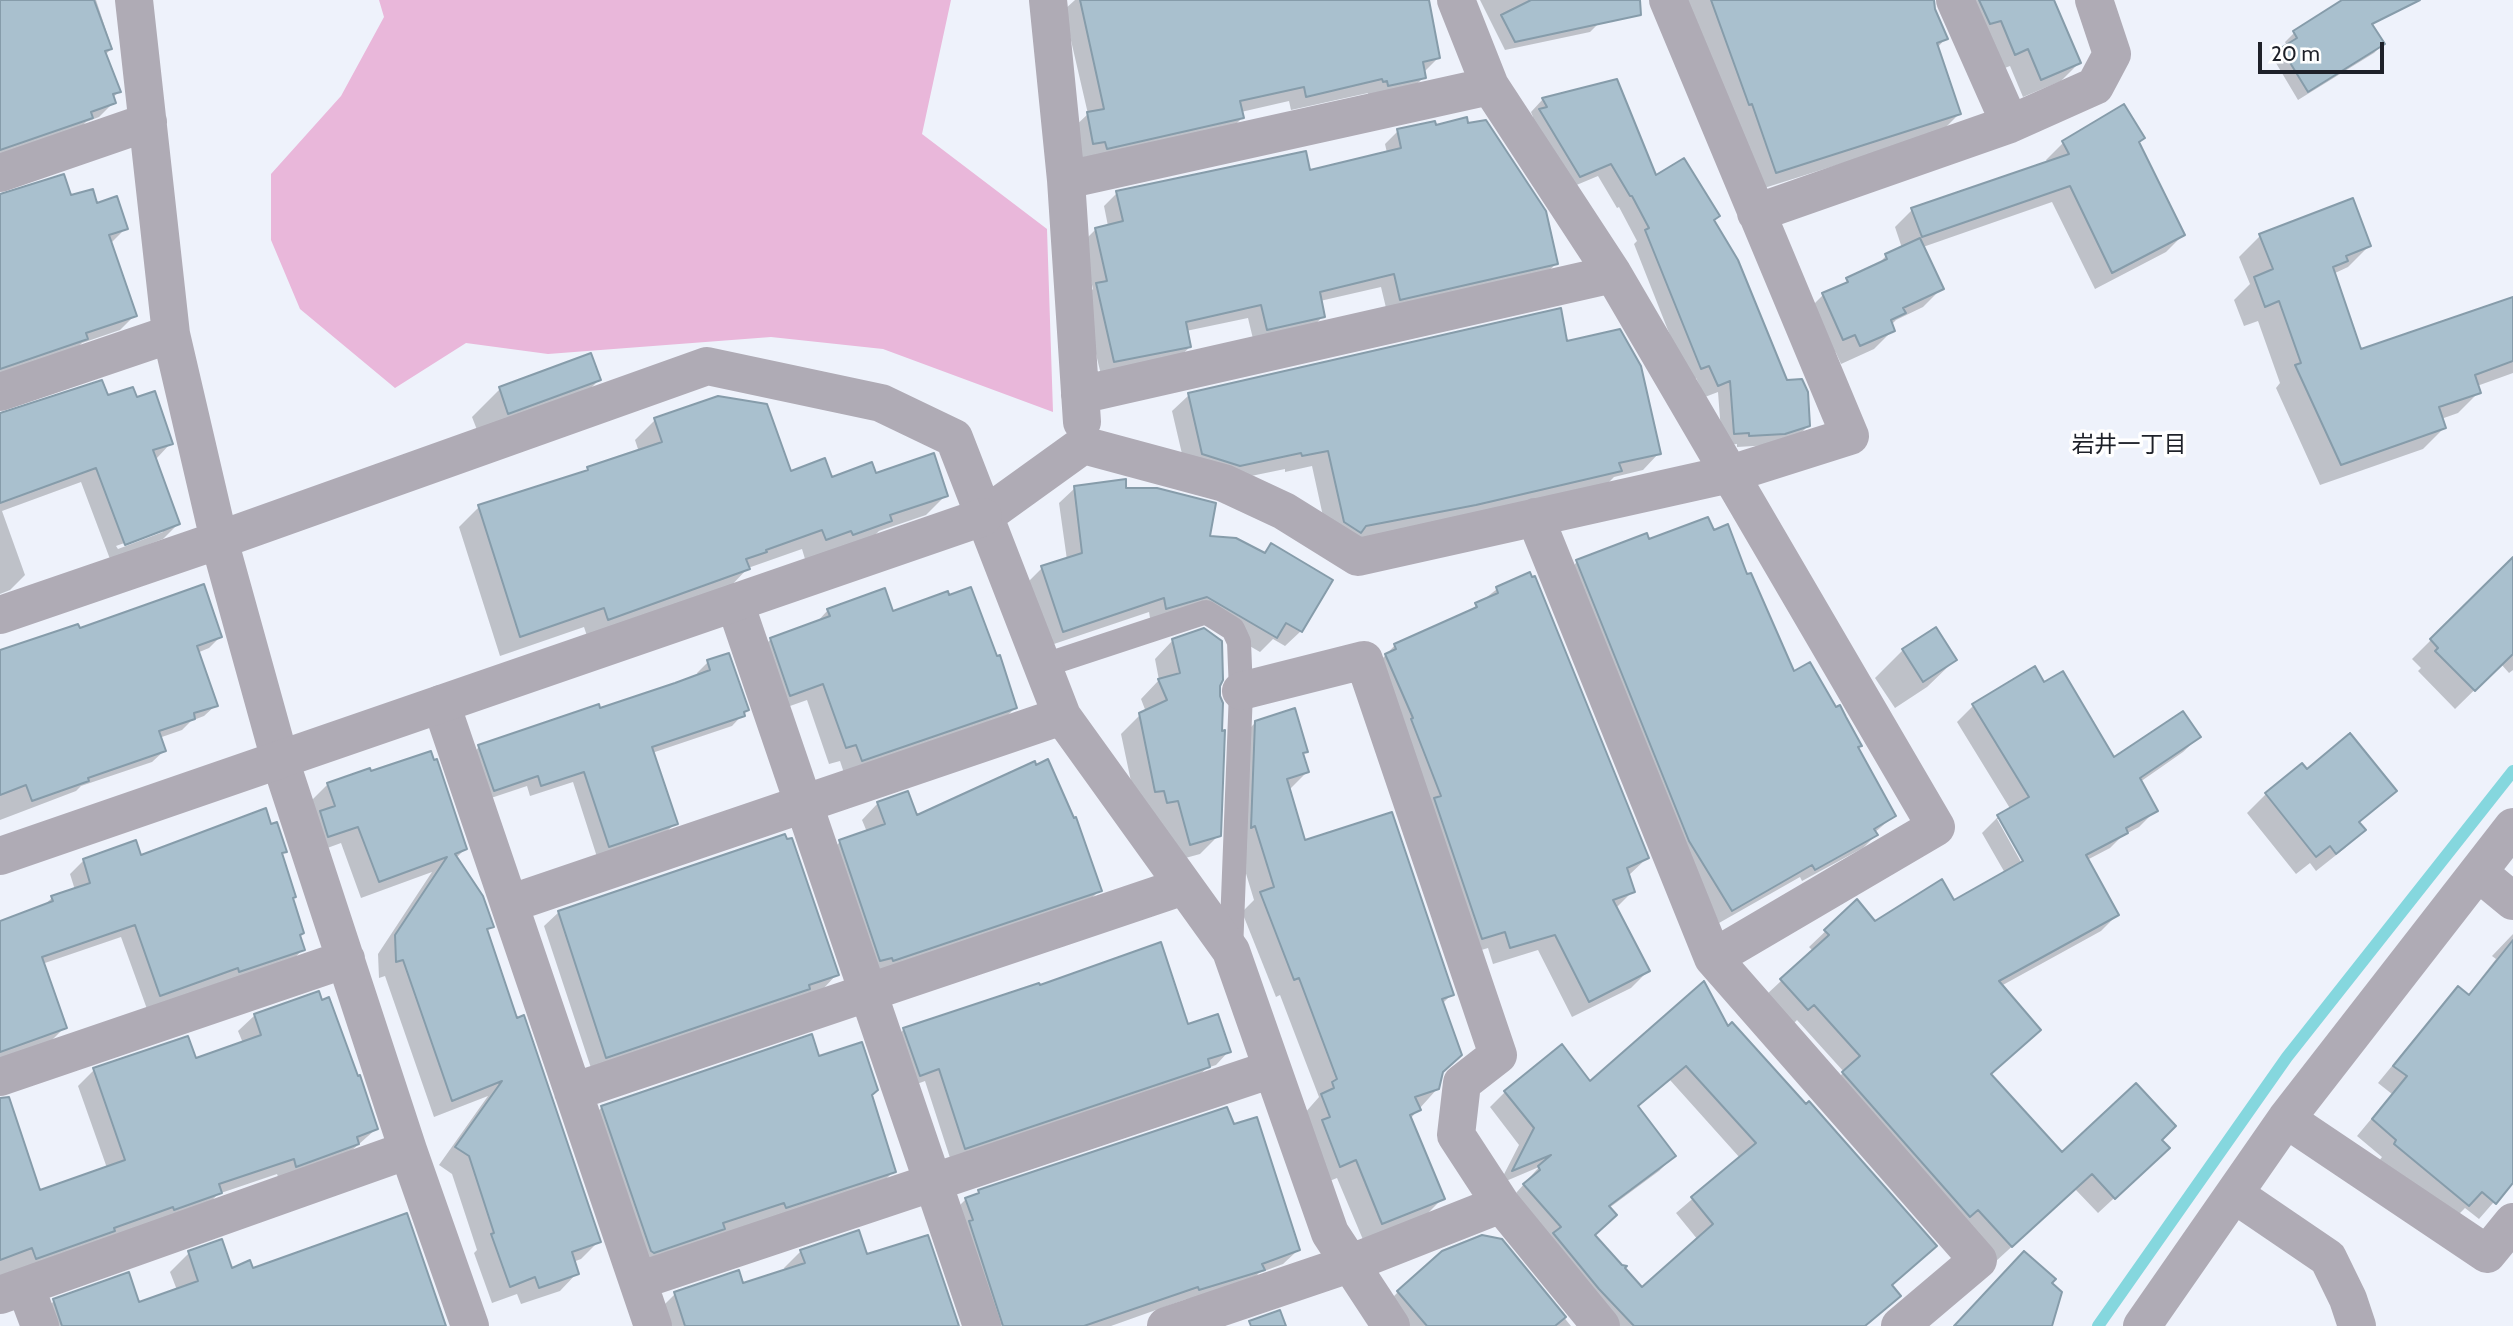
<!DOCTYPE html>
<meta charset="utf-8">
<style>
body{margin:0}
#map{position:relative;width:2513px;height:1326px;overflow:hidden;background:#eef2fb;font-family:Cabin,sans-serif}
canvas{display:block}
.scale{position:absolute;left:2258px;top:42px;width:126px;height:32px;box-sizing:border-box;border:4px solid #1e2129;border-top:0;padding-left:9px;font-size:21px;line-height:24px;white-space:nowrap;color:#1e2129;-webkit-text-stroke:5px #fff;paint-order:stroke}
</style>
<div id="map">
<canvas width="2513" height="1326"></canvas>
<div class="scale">20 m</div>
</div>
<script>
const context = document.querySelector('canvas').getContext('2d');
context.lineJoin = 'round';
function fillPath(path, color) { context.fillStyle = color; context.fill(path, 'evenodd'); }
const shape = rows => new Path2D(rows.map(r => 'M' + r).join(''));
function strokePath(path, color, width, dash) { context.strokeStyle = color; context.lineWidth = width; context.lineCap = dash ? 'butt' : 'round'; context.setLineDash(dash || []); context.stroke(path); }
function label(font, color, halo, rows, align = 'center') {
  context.font = font + ' Cabin,"Noto Sans JP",sans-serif'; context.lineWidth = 7; context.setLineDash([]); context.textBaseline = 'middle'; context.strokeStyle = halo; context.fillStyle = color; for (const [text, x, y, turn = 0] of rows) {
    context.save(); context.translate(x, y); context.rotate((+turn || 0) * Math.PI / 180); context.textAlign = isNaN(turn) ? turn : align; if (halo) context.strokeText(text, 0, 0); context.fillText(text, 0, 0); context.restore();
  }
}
const green = shape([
 [379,0,951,0,922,134,1047,229,1053,412,883,349,771,337,548,354,466,343,395,388,300,309,271,240,271,174,341,96,384,17]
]);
const shadow = shape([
 [26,0,96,0,112,48,105,55,119,92,112,98,114,102,99,117,86,122,76,132,0,159,0,9],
 [1075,0,1407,0,1438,58,1423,73,1424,77,1409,92,1368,95,1368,93,1291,110,1289,101,1241,112,1242,118,1227,133,1079,158,1073,128,1088,114,1064,10],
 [1480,0,1587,0,1599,23,1590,32,1505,50],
 [1686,0,1932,0,1933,9,1946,38,1937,48,1959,114,1941,132,1758,190],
 [1949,0,2053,0,2079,63,2061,81,2023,97,2010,66,1997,71],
 [2346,0,2363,0,2376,21,2371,25,2383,44,2374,53,2298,100,2273,58,2287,46,2285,42,2294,33],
 [1543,99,1713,221,1786,382,1809,425,1796,438,1771,445,1737,447,1737,444,1722,445,1718,392,1705,397,1696,378,1688,381,1634,244,1637,241,1619,207,1617,208,1598,176,1567,189,1527,123,1533,117,1531,112],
 [1398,131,1556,264,1542,277,1387,312,1381,287,1320,301,1323,316,1310,330,1254,343,1248,318,1186,331,1190,347,1176,360,1101,375,1083,299,1093,289,1082,243,1096,229,1108,226,1104,206,1117,193,1309,173,1387,153,1385,144],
 [2063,143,2137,143,2183,235,2166,252,2095,289,2052,202,1923,247,1942,288,1923,307,1896,320,1891,325,1893,330,1874,349,1841,364,1836,353,1804,314,1823,295,1874,268,1886,256,1902,248,1895,227,1912,210,2048,163,2046,160],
 [0,196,70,197,96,205,126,228,110,244,135,315,120,330,82,343,71,354,0,378],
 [2260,236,2369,246,2348,267,2333,274,2360,352,2513,299,2513,373,2477,386,2479,392,2458,413,2441,419,2444,428,2423,449,2320,485,2276,388,2280,383,2258,321,2244,326,2234,300,2250,284,2239,257],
 [1566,343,1659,453,1643,470,1614,477,1604,487,1351,542,1328,539,1312,466,1285,472,1285,469,1222,482,1186,471,1172,411,1189,395],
 [599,380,571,408,481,440,472,417,500,389],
 [106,397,136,399,171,443,156,459,178,524,163,539,110,559,81,482,2,511,25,575,10,590,0,594,0,415],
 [163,529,163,532,118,549,116,546],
 [655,420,790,473,830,479,875,475,946,495,926,515,879,531,870,540,805,559,802,549,748,568,728,589,588,639,584,627,500,656,459,527,479,507,584,473,588,469,639,452,635,440],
 [1075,488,1124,490,1208,537,1262,554,1271,545,1301,631,1285,646,1273,639,1260,652,1191,612,1151,624,1149,612,1048,646,1027,583,1042,568,1067,560,1059,503],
 [1713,532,1746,577,1793,673,1860,745,1857,748,1894,816,1874,833,1876,835,1863,848,1802,881,1800,877,1719,923,1565,574,1577,562,1648,541],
 [2513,558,2513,670,2509,673,2501,664,2455,709,2418,671,2421,668,2412,659],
 [1497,589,1647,858,1628,876,1633,891,1615,909,1648,971,1631,988,1572,1017,1538,950,1493,964,1488,948,1465,955,1370,672,1395,645,1467,613],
 [828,610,891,613,1015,708,999,724,845,776,840,761,829,764,807,700,773,712,754,656,771,639,816,623],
 [78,630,220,637,209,648,197,653,216,705,204,716,191,721,182,730,159,738,164,751,152,762,81,786,76,791,0,820,0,652],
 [1173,640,1219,835,1200,854,1171,862,1137,810,1121,734,1140,715,1146,712,1141,699,1159,680,1155,659],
 [1903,650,1955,660,1927,687,1895,708,1875,678],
 [708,662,747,710,732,726,652,753,676,823,664,834,597,857,573,782,530,796,527,786,482,801,468,758,479,747,599,711,698,676,697,673],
 [2034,668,2044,684,2114,760,2199,737,2183,752,2140,782,2155,811,2139,827,2122,836,2110,848,2087,860,2117,915,2101,931,2001,986,1990,1075,2062,1155,2160,1140,2151,1164,2098,1213,2075,1189,1995,1262,1827,1089,1844,1072,1797,1020,1792,1025,1765,996,1813,951,1809,947,1856,902,1874,924,1954,902,2005,873,1982,833,1998,817,2011,810,1957,722,1973,706],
 [1997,819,2001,819,2028,868,2025,869],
 [1256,722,1306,751,1302,756,1307,772,1289,790,1304,842,1452,994,1442,1004,1441,1074,1438,1088,1410,1119,1443,1198,1424,1217,1364,1242,1337,1178,1322,1184,1304,1114,1319,1097,1280,995,1276,997,1242,912,1254,900,1237,844,1237,741],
 [2302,766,2306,771,2394,791,2358,823,2364,830,2345,848,2316,871,2310,863,2296,874,2247,813,2266,794],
 [328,784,465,849,456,858,492,926,486,932,516,1020,599,1241,581,1259,573,1262,577,1273,560,1291,521,1304,517,1294,492,1303,474,1253,477,1250,452,1174,439,1165,488,1096,434,1117,385,976,379,978,378,954,432,872,361,898,341,843,311,854,310,802],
 [878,803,916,817,1100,890,1084,906,876,976,824,858,840,842,867,832,862,820],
 [270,826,285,851,281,855,294,897,291,900,303,949,290,963,147,1009,121,937,42,964,65,1027,51,1041,0,1059,0,923,43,906,52,898,75,890,70,874,84,860,140,857],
 [559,912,837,974,823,989,592,1071,544,926],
 [2513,934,2513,1180,2479,1219,2465,1208,2452,1221,2379,1161,2382,1157,2357,1136,2392,1094,2378,1083,2442,1005,2458,989,2467,996,2496,959,2492,956],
 [255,1015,376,1129,341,1160,280,1182,277,1174,218,1194,204,1209,0,1282,0,1124,39,1192,107,1168,78,1086,94,1070,195,1060,243,1043,238,1031],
 [1187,1026,1229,1051,1216,1065,1207,1068,1195,1079,951,1161,925,1081,906,1088,891,1043,904,1029],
 [1728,1029,1899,1296,1865,1326,1601,1326,1509,1201,1539,1167,1499,1184,1519,1145,1490,1107,1505,1092,1590,1083],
 [1670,1080,1740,1158,1676,1213,1698,1240,1642,1289,1622,1267,1572,1256,1599,1230,1609,1208,1659,1171,1674,1156,1637,1107],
 [818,1058,870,1096,894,1171,877,1188,636,1268,586,1124,602,1107],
 [979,1192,1297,1251,1283,1264,1259,1273,1249,1283,1184,1300,1111,1326,987,1326,952,1213,966,1199],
 [1501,1241,1571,1326,1398,1326,1383,1307,1398,1292],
 [801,1251,866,1256,957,1326,663,1326,658,1311,675,1294,742,1285,785,1271,784,1268],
 [189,1253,231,1270,252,1270,444,1326,37,1326,35,1320,54,1301,138,1304,177,1290,170,1272]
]);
const stream = shape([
 [2098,1326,2287,1057,2513,771]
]);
const building = shape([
 [0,0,94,0,112,49,105,51,121,92,113,94,116,103,91,112,93,118,0,150,0,0],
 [1080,0,1429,0,1440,58,1423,62,1426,78,1388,86,1387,81,1383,82,1382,79,1306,97,1304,87,1240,101,1244,118,1107,149,1105,142,1093,144,1087,112,1104,109,1080,0],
 [1531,0,1640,0,1641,15,1515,42,1501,15,1531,0],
 [1711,0,1934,0,1935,9,1948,39,1937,43,1961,114,1776,173,1752,104,1749,105,1711,0],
 [1979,0,2054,0,2081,63,2041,80,2028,49,2015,55,2001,21,1990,24,1979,0],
 [2342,0,2420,0,2372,24,2385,44,2308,92,2281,48,2297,38,2293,31,2342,0],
 [1617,79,1656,175,1684,158,1720,216,1714,220,1738,260,1787,380,1802,379,1808,392,1810,426,1785,434,1749,436,1749,433,1734,434,1730,381,1718,386,1709,366,1701,369,1645,230,1649,228,1632,196,1630,196,1611,164,1580,177,1539,109,1547,107,1542,98,1617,79],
 [2124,104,2145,138,2139,142,2185,235,2112,273,2070,186,1922,237,1911,208,2069,154,2062,141,2124,104],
 [1467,117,1468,123,1486,120,1546,211,1558,264,1400,300,1394,274,1320,292,1325,317,1267,330,1261,305,1186,322,1191,347,1114,362,1096,283,1107,281,1095,228,1123,221,1116,191,1306,151,1310,170,1401,148,1397,129,1435,121,1436,125,1467,117],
 [64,174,71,195,93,189,97,203,117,196,128,229,109,235,137,316,86,333,88,339,0,369,0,194,64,174],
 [2353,198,2371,246,2346,256,2348,261,2333,267,2361,349,2513,297,2513,361,2475,375,2481,393,2439,407,2446,428,2341,465,2295,365,2301,363,2279,301,2265,307,2254,277,2273,269,2259,234,2353,198],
 [1920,238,1944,289,1903,308,1906,313,1891,320,1895,331,1860,346,1855,335,1843,340,1822,293,1848,282,1846,278,1887,259,1885,254,1920,238],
 [1561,308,1567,341,1620,329,1641,366,1661,454,1619,463,1622,471,1476,505,1366,526,1361,533,1344,522,1328,451,1302,456,1301,453,1240,466,1202,454,1188,393,1561,308],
 [591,353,601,380,508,414,499,387,591,353],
 [102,380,108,395,133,387,137,397,155,391,173,444,153,450,180,524,125,545,96,468,0,503,0,413,102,380],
 [718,396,767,404,791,471,825,458,832,477,872,462,876,473,934,453,948,496,890,515,892,521,853,535,851,531,826,540,822,530,766,550,767,552,746,559,750,569,608,620,604,608,520,637,478,505,588,470,587,467,662,442,654,418,718,396],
 [1126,479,1126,488,1157,488,1216,503,1210,536,1236,538,1265,553,1271,543,1333,580,1302,632,1286,623,1277,638,1207,597,1166,609,1164,598,1063,632,1041,566,1082,553,1074,486,1126,479],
 [1708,517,1714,530,1728,524,1747,574,1751,573,1794,671,1810,662,1836,707,1840,705,1846,717,1862,746,1858,747,1896,816,1874,829,1878,835,1815,870,1812,865,1732,911,1689,841,1576,560,1647,533,1649,539,1708,517],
 [2513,557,2513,654,2475,691,2435,651,2438,648,2430,639,2513,557],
 [1530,572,1532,577,1535,576,1649,858,1627,868,1635,892,1613,900,1650,971,1589,1002,1555,935,1510,948,1505,932,1482,939,1434,798,1441,796,1411,719,1413,718,1385,654,1396,649,1394,644,1477,607,1475,603,1498,593,1496,587,1530,572],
 [204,584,222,637,197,646,218,706,194,713,195,719,159,731,166,751,88,778,89,781,32,801,26,785,0,795,0,650,78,624,80,628,204,584],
 [971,587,997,656,1000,655,1017,708,862,761,856,745,846,748,823,684,790,696,770,638,830,616,827,609,885,588,893,611,948,591,949,595,971,587],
 [1936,627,1957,660,1923,682,1902,649,1936,627],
 [1204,628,1222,641,1223,680,1220,686,1220,696,1223,703,1222,731,1225,730,1221,836,1190,845,1178,801,1167,803,1164,791,1155,792,1139,713,1167,700,1158,679,1180,673,1172,639,1204,628],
 [729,653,749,710,744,712,745,716,652,747,678,824,609,847,584,772,541,786,538,776,494,791,478,745,599,704,600,708,675,683,710,670,707,660,729,653],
 [2035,666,2044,682,2063,671,2114,757,2183,711,2201,737,2140,778,2158,811,2126,828,2128,833,2086,855,2119,915,1999,981,2041,1030,1991,1074,2062,1152,2136,1083,2176,1126,2162,1140,2170,1148,2115,1199,2092,1174,2012,1247,1978,1210,1970,1217,1842,1072,1860,1056,1814,1005,1808,1010,1780,979,1829,935,1824,930,1857,899,1875,921,1942,879,1954,900,2023,861,1997,815,2029,797,1972,704,2035,666],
 [1295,708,1308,752,1303,753,1309,772,1287,779,1305,840,1392,812,1454,995,1442,999,1462,1055,1443,1072,1439,1089,1415,1097,1421,1110,1410,1115,1445,1199,1382,1224,1356,1160,1340,1167,1322,1120,1330,1117,1321,1094,1334,1088,1332,1082,1337,1079,1299,978,1294,980,1260,892,1274,887,1255,826,1251,828,1255,721,1295,708],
 [2350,733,2397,791,2359,822,2366,830,2336,854,2330,846,2316,857,2265,793,2302,763,2307,769,2350,733],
 [431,751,434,760,437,759,467,849,455,854,483,896,494,927,487,929,517,1018,524,1015,601,1242,572,1252,579,1274,539,1288,535,1277,510,1287,491,1234,494,1233,469,1156,455,1147,502,1081,452,1101,403,960,396,962,395,935,447,857,379,882,358,827,328,837,320,811,335,806,327,783,370,768,371,771,431,751],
 [1048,759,1074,818,1076,817,1102,891,893,961,892,958,880,961,839,840,885,824,877,802,908,791,917,815,1035,761,1036,765,1048,759],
 [266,808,271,824,277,822,287,852,282,853,296,897,293,898,304,933,300,935,305,950,239,972,238,968,160,996,135,925,42,957,67,1028,0,1052,0,921,53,901,51,896,90,883,83,859,136,840,141,855,266,808],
 [785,834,787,839,792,838,839,975,809,985,810,989,606,1058,558,911,785,834],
 [2513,940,2513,1183,2496,1204,2482,1192,2469,1206,2394,1144,2396,1140,2372,1119,2407,1076,2393,1066,2458,986,2469,995,2513,940],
 [1161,942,1188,1024,1218,1014,1231,1052,1208,1059,1210,1067,965,1149,939,1069,920,1076,903,1028,1039,983,1040,985,1161,942],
 [1704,981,1728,1026,1732,1022,1806,1104,1809,1101,1937,1246,1892,1285,1901,1296,1865,1326,1634,1326,1599,1289,1553,1233,1561,1227,1523,1184,1540,1170,1538,1166,1551,1155,1512,1171,1534,1128,1504,1091,1562,1044,1590,1081,1704,981],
 [1686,1066,1756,1143,1691,1197,1713,1224,1642,1287,1625,1268,1627,1266,1622,1265,1595,1235,1617,1215,1609,1206,1676,1156,1638,1106,1686,1066],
 [319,991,322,1000,329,997,358,1076,360,1075,378,1129,357,1137,359,1144,296,1167,294,1159,219,1184,222,1193,174,1210,173,1207,114,1228,115,1231,36,1259,32,1248,0,1260,0,1098,9,1097,40,1190,125,1160,93,1068,188,1036,196,1058,261,1035,254,1014,319,991],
 [812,1034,819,1056,862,1042,878,1090,872,1095,896,1172,786,1208,784,1203,723,1223,725,1229,654,1253,651,1251,601,1106,812,1034],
 [1227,1107,1234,1124,1257,1117,1300,1250,1262,1264,1265,1270,1199,1290,1198,1287,1084,1326,1003,1326,969,1221,973,1220,965,1198,979,1193,978,1190,1227,1107],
 [407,1213,446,1326,62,1326,53,1299,129,1272,139,1302,198,1281,188,1251,222,1239,232,1268,250,1260,253,1268,407,1213],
 [859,1230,867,1254,928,1235,959,1326,685,1326,674,1292,739,1270,743,1283,805,1263,800,1250,859,1230],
 [1482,1235,1502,1239,1566,1317,1555,1326,1427,1326,1397,1291,1442,1251,1482,1235],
 [2024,1251,2056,1279,2052,1283,2062,1292,2052,1326,1954,1326,2024,1251],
 [1280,1310,1286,1326,1251,1326,1249,1321,1280,1310]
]);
const service = shape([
 [1042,666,1206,612,1233,629,1239,642,1241,691,1231,951]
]);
const minor = shape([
 [134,0,171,334,219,540,280,760,408,1150,470,1326],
 [1048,0,1066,180,1082,422],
 [1456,0,1490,86,1613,274,1936,827,1713,958],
 [1955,0,2010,124],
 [0,173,148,122],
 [1066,180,1490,86],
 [1756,213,2010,124,2095,86,2112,54,2094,0],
 [0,392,171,334],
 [1080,395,1613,274],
 [1083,445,1224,483,1284,511,1358,557,1730,474,1850,436,1668,0],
 [983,517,1083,445],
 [1535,517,1713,958,1978,1260,1900,1326],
 [735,603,982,1326],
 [0,615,219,540,707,366,881,403,954,438,1062,716,1231,951,1330,1233,1391,1326],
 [1241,691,1364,660,1498,1055,1462,1083,1456,1135,1501,1204,1601,1326],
 [441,704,653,1326],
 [2479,873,2513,901],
 [509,904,1062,716],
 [0,1077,346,959],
 [573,1092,1184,886],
 [2286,1119,2487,1254,2513,1222],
 [2234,1194,2328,1258,2348,1299,2357,1326],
 [638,1281,1272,1069],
 [25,1286,40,1326],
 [0,1295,408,1150],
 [1166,1326,1349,1264,1501,1204],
 [2142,1326,2286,1119,2513,827]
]);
const tertiary = shape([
 [0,856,983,517]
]);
const neighbourhoodNames = [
 ["岩井一丁目",2129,445]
];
fillPath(green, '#e9b7da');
fillPath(shadow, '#0003');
strokePath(stream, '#85d7de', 12);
fillPath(building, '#a9c0ce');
strokePath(building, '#869caa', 2);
strokePath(service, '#afabb5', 24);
strokePath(minor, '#afabb5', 38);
strokePath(tertiary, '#afabb5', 38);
label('23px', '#1e2129', '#fff', neighbourhoodNames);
</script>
